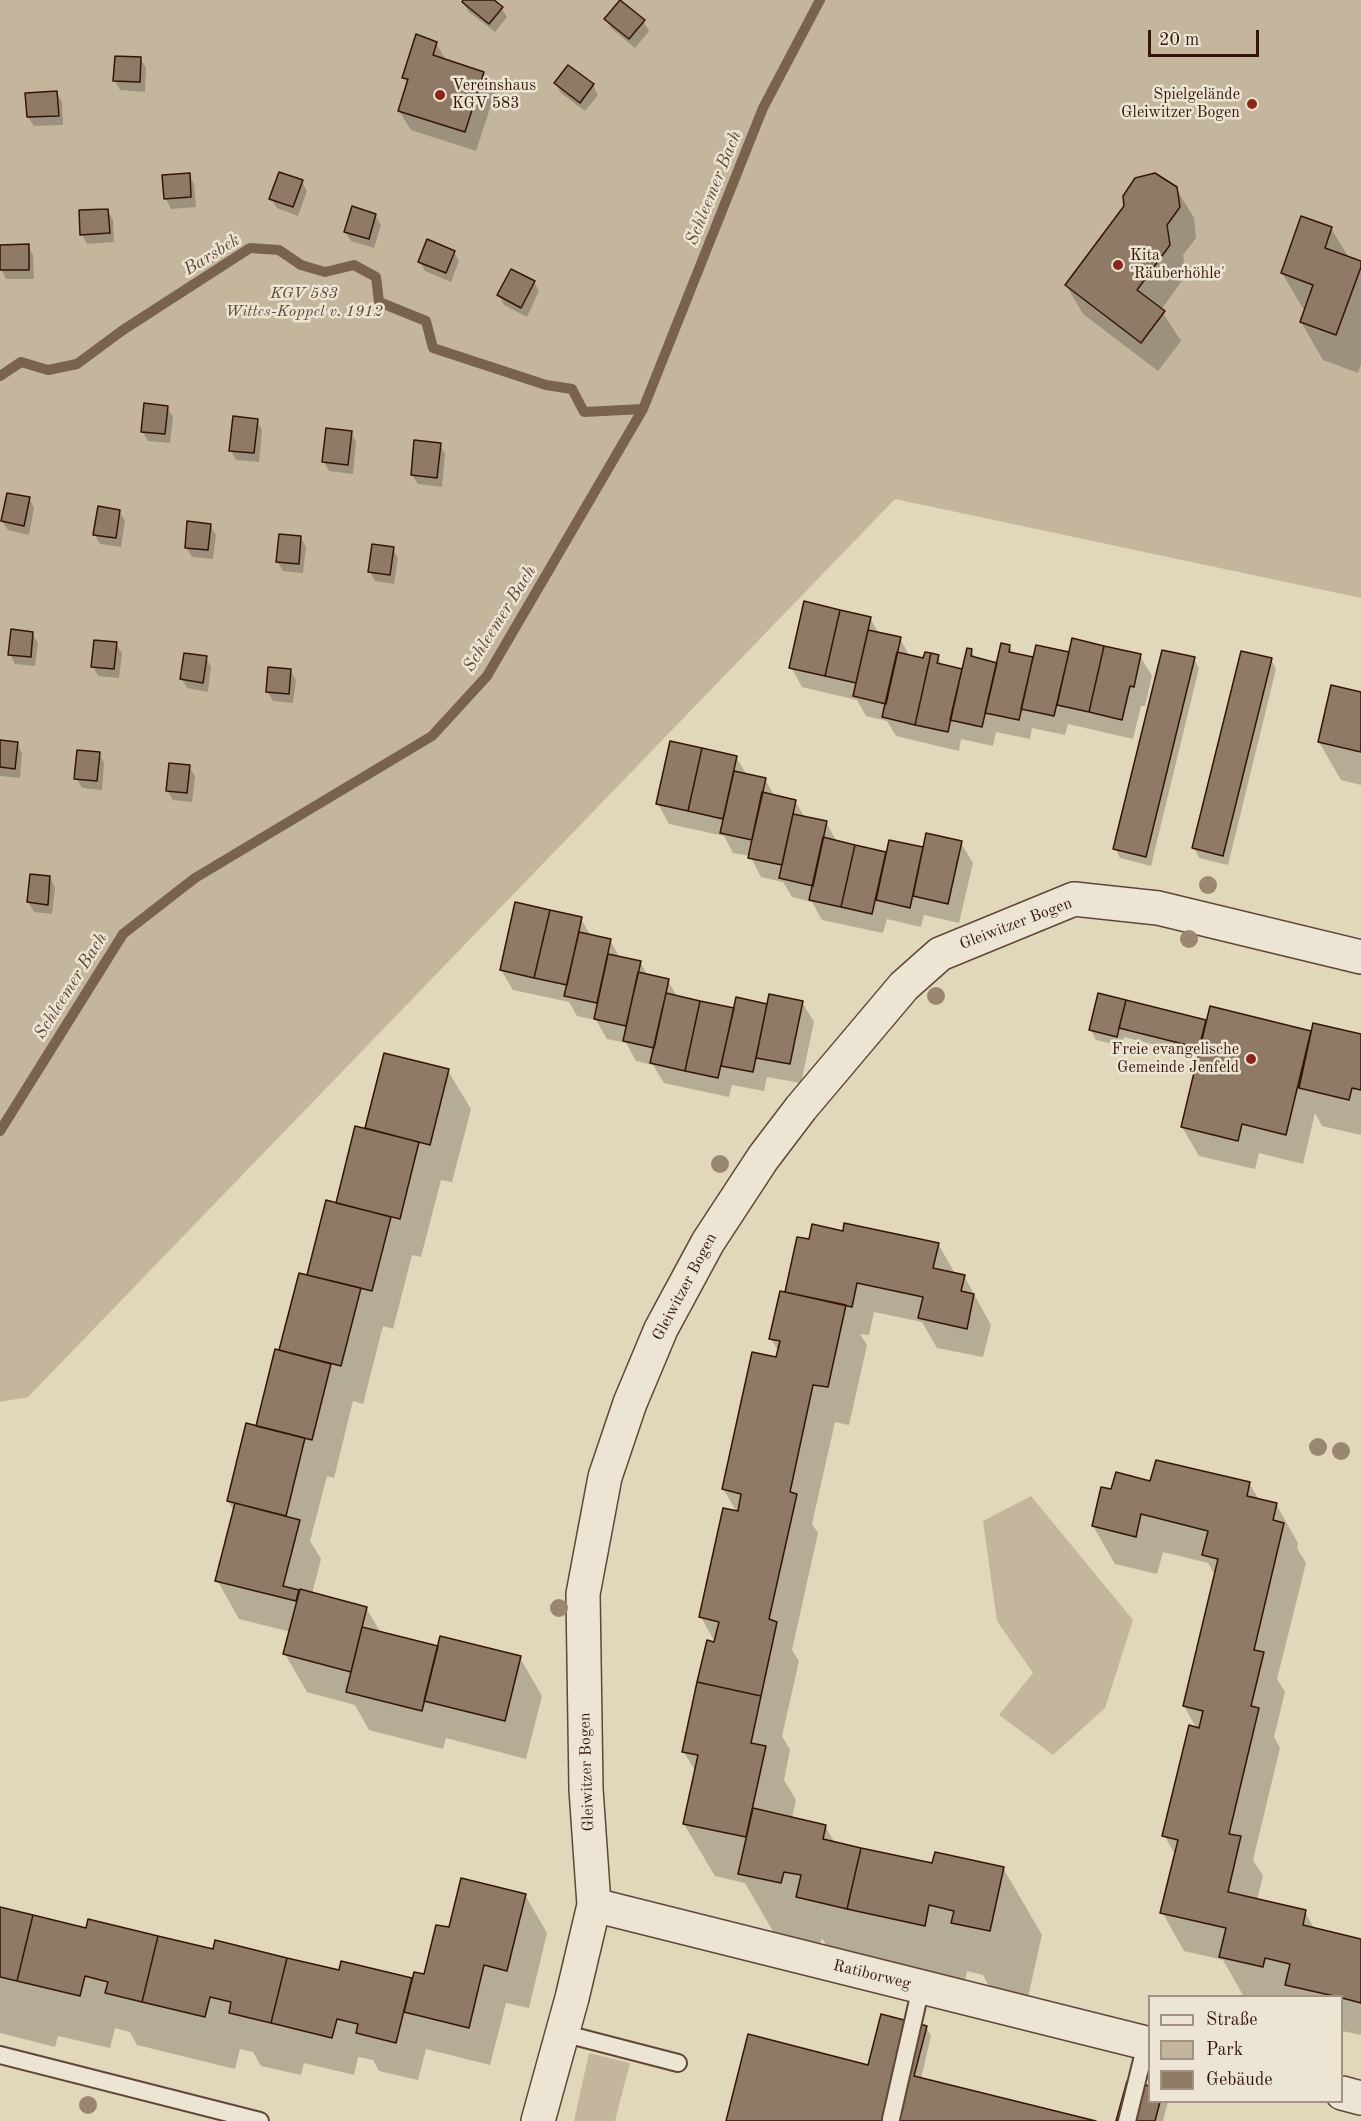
<!DOCTYPE html>
<meta charset="utf-8">
<style>
body{margin:0}
#map{position:relative;width:1361px;height:2121px;overflow:hidden;background:#e1d7bb;font-family:"Old Standard TT",serif}
canvas{display:block}
.legend{position:absolute;left:1148px;top:1995px;width:195px;height:108px;box-sizing:border-box;background:#ece5d3;border:2px solid #a39281;margin:0;padding:8px 10px;list-style:none;font-size:18px;color:#351507}
.legend li{display:flex;align-items:center;gap:12px;height:30px}
.legend b{width:30px;border:2px solid #a39281}
.scale{position:absolute;left:1148px;top:30px;width:111px;height:27px;box-sizing:border-box;border:3px solid #351507;border-top:0;padding-left:8px;font-size:18px;line-height:21px;white-space:nowrap;color:#351507;-webkit-text-stroke:4px #ece5d3;paint-order:stroke}
</style>
<div id="map">
<canvas width="1361" height="2121"></canvas>
<ul class="legend">
<li><b style="height:8px;background:#ece5d3"></b>Straße</li>
<li><b style="height:16px;background:#c4b69c"></b>Park</li>
<li><b style="height:16px;background:#8e7a65"></b>Gebäude</li>
</ul>
<div class="scale">20 m</div>
</div>
<script>
const context = document.querySelector('canvas').getContext('2d');
context.lineJoin = 'round';
function fillPath(path, color) { context.fillStyle = color; context.fill(path, 'evenodd'); }
const shape = rows => new Path2D(rows.map(r => 'M' + r).join(''));
function strokePath(path, color, width, dash) { context.strokeStyle = color; context.lineWidth = width; context.lineCap = dash ? 'butt' : 'round'; context.setLineDash(dash || []); context.stroke(path); }
function label(font, color, halo, rows, align = 'center') {
  context.font = font + ' "Old Standard TT",serif'; context.lineWidth = 5; context.setLineDash([]); context.textBaseline = 'middle'; context.strokeStyle = halo; context.fillStyle = color; for (const [text, x, y, turn = 0] of rows) {
    context.save(); context.translate(x, y); context.rotate((+turn || 0) * Math.PI / 180); context.textAlign = isNaN(turn) ? turn : align; if (halo) context.strokeText(text, 0, 0); context.fillText(text, 0, 0); context.restore();
  }
}
const green = shape([
 [0,0,1361,0,1361,598,895,499,28,1397,0,1402],
 [1031,1496,1133,1620,1105,1708,1053,1755,999,1715,1033,1673,997,1621,983,1521],
 [589,2053,630,2063,615,2121,574,2121]
]);
const shadow = shape([
 [465,0,492,0,501,8,507,17,495,32,469,12,463,3],
 [606,19,643,21,649,31,635,48,611,28],
 [436,43,447,62,483,73,495,93,476,151,411,130,399,111,408,84,403,77],
 [141,59,146,68,145,92,120,90,115,81],
 [555,83,593,85,598,95,585,111,561,93],
 [57,93,62,102,63,125,34,126,28,117],
 [189,174,194,184,196,207,171,209,166,199,164,176],
 [302,182,307,191,298,216,277,208,271,199],
 [1176,188,1194,218,1196,238,1183,255,1186,275,1161,310,1181,341,1158,371,1083,314,1066,285],
 [107,210,113,220,114,242,87,244,82,234],
 [375,215,381,225,374,248,351,241,345,232],
 [1331,228,1349,258,1361,262,1361,364,1358,373,1323,360,1301,322,1305,312,1282,273],
 [28,246,33,255,34,279,6,279,1,269],
 [454,252,459,261,451,282,425,271,419,261],
 [534,282,539,291,527,317,504,305,499,295],
 [167,407,173,417,170,443,148,441,142,431],
 [257,420,262,430,259,462,236,460,231,451],
 [351,432,356,442,353,474,329,471,324,462],
 [440,445,445,454,442,487,418,484,412,475],
 [29,498,34,508,29,535,8,530,2,521],
 [119,511,125,521,121,547,100,544,95,535],
 [210,525,216,535,213,559,192,557,186,547],
 [301,538,306,547,303,573,283,571,277,561],
 [393,549,398,558,394,584,375,581,370,572],
 [870,618,879,634,900,638,910,657,925,660,938,657,943,667,963,671,971,650,976,659,998,665,1009,646,1014,654,1034,659,1070,653,1140,656,1152,676,1145,706,1141,706,1133,739,1068,724,1065,735,1032,728,1030,739,996,732,993,746,961,739,959,751,896,736,887,721,866,716,857,700,802,687,791,667],
 [32,633,38,643,35,666,15,664,10,654],
 [116,644,122,653,119,678,98,676,93,666],
 [206,658,211,667,208,692,187,688,182,679],
 [1194,659,1199,668,1151,866,1120,858,1115,848],
 [1271,659,1276,669,1228,865,1199,858,1194,848],
 [290,670,296,680,293,703,273,701,267,691],
 [1361,694,1361,785,1341,780,1319,742],
 [0,742,17,744,22,753,20,778,0,776],
 [99,753,104,763,102,790,82,788,76,778],
 [736,757,747,775,765,779,775,797,795,801,805,818,826,822,837,842,888,853,890,842,924,849,961,843,973,863,959,923,924,915,921,927,887,919,883,933,822,920,812,902,792,897,783,882,761,877,750,856,733,853,724,836,669,824,658,804],
 [189,767,195,776,192,802,173,800,167,790],
 [50,878,55,887,52,914,34,912,28,902],
 [581,919,591,936,610,940,620,958,640,962,648,976,668,981,678,998,735,1010,802,1002,814,1022,801,1083,767,1077,764,1091,732,1085,729,1097,664,1083,653,1065,636,1061,626,1043,607,1039,596,1020,577,1016,569,1002,513,990,501,970],
 [1205,1021,1207,1025,1310,1032,1312,1035,1361,1035,1361,1135,1322,1126,1315,1113,1303,1164,1259,1153,1255,1169,1199,1156,1182,1127,1200,1056,1124,1037,1122,1046,1096,1040,1091,1030],
 [385,1055,448,1071,471,1109,452,1182,441,1180,421,1257,412,1255,393,1329,383,1326,363,1404,353,1401,334,1478,327,1476,310,1541,321,1559,312,1594,366,1608,381,1633,439,1647,520,1658,542,1696,526,1759,446,1738,443,1749,369,1730,355,1705,307,1692,285,1654,291,1632,239,1619,217,1580,234,1511,228,1501,257,1427,280,1352,300,1274,309,1277,337,1205,366,1130],
 [844,1233,938,1244,956,1275,964,1276,991,1325,983,1357,937,1348,922,1322,874,1312,869,1335,860,1334,867,1345,849,1425,835,1422,812,1524,818,1533,792,1650,799,1661,782,1736,790,1750,784,1780,796,1800,792,1818,825,1826,835,1843,933,1865,1003,1868,1042,1935,1028,1997,991,1990,983,1975,967,1971,963,1992,836,1963,822,1938,819,1949,778,1940,745,1883,715,1876,684,1824,696,1772,683,1751,716,1644,701,1617,737,1512,723,1489,777,1359,779,1352,771,1339,786,1294,798,1238,810,1241],
 [1151,1483,1249,1483,1259,1500,1276,1504,1298,1543,1297,1548,1306,1563,1277,1679,1285,1692,1274,1737,1280,1748,1253,1860,1263,1876,1257,1900,1305,1912,1315,1930,1361,1940,1361,2035,1342,2031,1342,1996,1250,1996,1243,1995,1223,1960,1184,1951,1162,1912,1176,1856,1164,1835,1197,1729,1184,1706,1215,1575,1208,1563,1163,1552,1157,1574,1115,1564,1093,1526,1112,1491],
 [525,1895,547,1933,529,2008,506,2003,490,2065,426,2049,418,2080,379,2071,373,2060,358,2057,354,2075,304,2063,301,2075,261,2066,253,2052,240,2049,235,2069,137,2045,130,2032,115,2028,110,2048,58,2036,55,2047,0,2033,0,1909,87,1930,340,1972,342,1963,413,1980,425,1976,450,1929],
 [926,2027,931,2036,921,2079,1090,2121,727,2121,869,2067],
 [1150,2102,1168,2102,1163,2121,1118,2121]
]);
const stream = shape([
 [0,376,21,362,48,370,77,364,123,330,250,248,279,250,301,265,325,272,354,265,376,277,379,302,426,321,433,348,546,385,572,389,584,412,643,409],
 [0,1131,123,934,195,878,432,736,487,676,643,409,763,108,820,0]
]);
const building = shape([
 [463,0,494,0,503,7,489,24,462,2,463,0],
 [620,0,645,20,629,39,604,19,620,0],
 [416,34,437,42,433,55,484,72,465,132,398,111,408,79,402,78,416,34],
 [115,56,141,57,140,82,113,81,115,56],
 [568,65,594,84,580,103,554,83,568,65],
 [57,91,59,116,27,117,25,93,57,91],
 [279,172,303,180,293,207,269,199,279,172],
 [190,173,191,197,164,199,162,175,190,173],
 [1155,173,1177,187,1180,207,1167,225,1170,245,1137,290,1165,311,1141,343,1065,285,1124,206,1123,196,1135,178,1155,173],
 [352,206,376,214,369,239,344,232,352,206],
 [108,209,110,233,80,235,79,210,108,209],
 [1301,216,1332,227,1325,248,1361,261,1361,267,1336,335,1300,322,1313,285,1281,273,1301,216],
 [427,239,455,251,446,273,418,262,427,239],
 [29,244,29,270,0,270,0,245,29,244],
 [511,269,535,281,521,308,497,295,511,269],
 [144,403,168,406,165,434,141,432,144,403],
 [233,416,258,419,254,453,229,451,233,416],
 [326,428,352,431,348,465,322,462,326,428],
 [414,440,441,443,437,478,411,475,414,440],
 [7,493,30,497,24,526,1,521,7,493],
 [98,506,120,510,116,538,93,535,98,506],
 [187,521,211,524,208,550,185,548,187,521],
 [279,534,301,536,299,564,276,562,279,534],
 [372,544,394,547,390,575,368,572,372,544],
 [804,601,840,610,825,676,789,668,804,601],
 [840,610,871,617,856,683,825,676,840,610],
 [11,629,33,632,31,657,8,655,11,629],
 [868,630,901,637,886,704,853,696,868,630],
 [1072,638,1104,646,1089,712,1057,705,1072,638],
 [94,640,117,642,114,669,91,667,94,640],
 [1001,643,1010,645,1009,652,1033,657,1019,720,985,713,1001,643],
 [1036,645,1069,652,1054,716,1021,709,1036,645],
 [1104,646,1141,654,1134,687,1130,686,1122,720,1089,712,1104,646],
 [967,648,972,649,971,656,997,663,982,727,950,720,967,648],
 [1162,650,1195,657,1146,857,1113,849,1162,650],
 [1241,651,1272,658,1223,856,1192,848,1241,651],
 [897,652,923,658,925,652,931,653,915,725,882,717,897,652],
 [184,653,207,656,203,683,180,679,184,653],
 [931,653,939,655,937,663,962,669,948,732,915,725,931,653],
 [268,667,291,669,289,694,266,692,268,667],
 [1331,685,1361,692,1361,752,1318,742,1331,685],
 [0,740,18,742,15,769,0,767,0,740],
 [670,741,702,748,688,811,656,804,670,741],
 [702,748,737,756,723,819,688,811,702,748],
 [77,750,100,752,97,781,74,779,77,750],
 [169,763,190,765,187,793,166,791,169,763],
 [734,771,766,778,752,840,720,833,734,771],
 [762,792,796,800,782,865,748,858,762,792],
 [793,814,827,821,813,886,779,878,793,814],
 [926,833,962,841,948,904,913,896,926,833],
 [823,837,855,845,841,907,809,900,823,837],
 [889,840,923,847,910,908,876,900,889,840],
 [855,845,886,852,872,914,841,907,855,845],
 [30,874,50,876,48,905,27,902,30,874],
 [515,902,550,910,534,978,500,970,515,902],
 [550,910,582,917,567,985,534,978,550,910],
 [579,932,611,939,597,1003,564,996,579,932],
 [608,954,641,961,626,1026,594,1019,608,954],
 [638,972,669,979,654,1048,623,1041,638,972],
 [666,993,700,1001,685,1071,650,1063,666,993],
 [1098,993,1126,1000,1117,1037,1089,1030,1098,993],
 [769,994,803,1001,790,1064,756,1058,769,994],
 [736,997,767,1004,753,1072,721,1066,736,997],
 [1126,1000,1206,1020,1199,1048,1119,1028,1126,1000],
 [700,1001,734,1008,718,1078,685,1071,700,1001],
 [1210,1006,1311,1031,1286,1135,1242,1124,1238,1141,1181,1127,1210,1006],
 [1313,1023,1361,1034,1361,1090,1352,1088,1349,1100,1299,1088,1313,1023],
 [384,1053,449,1069,430,1145,365,1128,384,1053],
 [355,1126,419,1142,400,1219,336,1203,355,1126],
 [326,1200,391,1217,372,1291,307,1275,326,1200],
 [844,1223,939,1243,933,1268,965,1275,961,1291,974,1294,967,1329,918,1318,923,1297,857,1283,852,1307,785,1292,797,1237,809,1239,812,1224,843,1231,844,1223],
 [299,1273,361,1288,341,1366,279,1350,299,1273],
 [780,1291,846,1305,828,1387,813,1385,790,1492,797,1494,769,1619,777,1622,761,1696,697,1682,707,1640,714,1642,719,1622,699,1617,723,1508,738,1511,741,1494,722,1489,752,1352,776,1357,780,1341,769,1339,780,1291],
 [275,1349,331,1364,312,1440,256,1426,275,1349],
 [246,1423,305,1438,286,1516,227,1501,246,1423],
 [1156,1460,1250,1482,1247,1496,1277,1503,1273,1520,1284,1523,1254,1650,1264,1652,1251,1706,1259,1708,1229,1834,1241,1836,1228,1892,1306,1910,1303,1925,1361,1939,1361,2003,1342,1998,1342,1996,1334,1996,1285,1985,1290,1964,1265,1958,1263,1967,1219,1957,1226,1928,1160,1913,1178,1840,1162,1836,1189,1725,1199,1728,1203,1711,1183,1706,1218,1559,1202,1555,1208,1531,1141,1514,1136,1537,1092,1526,1101,1487,1111,1489,1116,1472,1150,1481,1156,1460],
 [235,1503,300,1520,283,1586,299,1590,296,1601,215,1581,235,1503],
 [300,1589,367,1607,351,1672,283,1654,300,1589],
 [362,1627,438,1646,422,1711,346,1692,362,1627],
 [440,1636,521,1656,505,1721,424,1701,440,1636],
 [697,1682,761,1696,751,1743,766,1746,746,1837,683,1824,698,1755,682,1752,697,1682],
 [753,1808,826,1825,823,1839,861,1848,847,1909,796,1897,801,1875,784,1872,781,1883,738,1874,753,1808],
 [861,1848,932,1863,935,1852,1004,1867,990,1931,951,1923,954,1911,929,1905,925,1926,847,1909,861,1848],
 [461,1878,526,1894,507,1971,484,1965,469,2028,404,2012,414,1972,424,1974,436,1925,449,1927,461,1878],
 [0,1907,33,1915,17,1981,0,1977,0,1907],
 [33,1915,86,1928,88,1919,158,1936,142,2002,105,1993,108,1982,85,1976,80,1996,17,1981,33,1915],
 [158,1936,213,1949,215,1940,287,1958,271,2023,229,2013,231,2002,210,1997,205,2017,142,2002,158,1936],
 [287,1958,339,1970,341,1961,412,1978,396,2043,356,2033,358,2024,337,2019,332,2038,271,2023,287,1958],
 [881,2014,927,2026,914,2076,1096,2121,726,2121,748,2034,868,2065,881,2014],
 [1127,2081,1150,2086,1150,2102,1160,2102,1155,2121,1116,2121,1127,2081]
]);
const service = shape([
 [562,2033,678,2063],
 [0,2055,260,2121],
 [891,2119,921,1987],
 [1127,2121,1146,2044]
]);
const minor = shape([
 [594,1905,1150,2044],
 [1342,2093,1361,2098],
 [538,2121,572,1998,594,1905,586,1789,583,1594,605,1477,630,1403,661,1329,708,1242,763,1158,801,1108,904,986,940,954,1074,899,1158,908,1361,957]
]);
const trees = [
 [1208,885],
 [1189,939],
 [936,996],
 [720,1164],
 [1318,1447],
 [1341,1451],
 [559,1608],
 [88,2105]
];
const markers = [
 [440,95,6,"#8f2418"],
 [1252,104,6,"#8f2418"],
 [1118,265,6,"#8f2418"],
 [1251,1059,6,"#8f2418"]
];
const poiNames = [
 ["Vereinshaus",452,86],
 ["KGV 583",452,104],
 ["Spielgelände",1240,95,"right"],
 ["Gleiwitzer Bogen",1240,113,"right"],
 ["Kita",1130,256],
 ["'Räuberhöhle'",1130,274],
 ["Freie evangelische",1239,1050,"right"],
 ["Gemeinde Jenfeld",1239,1068,"right"]
];
const parkNames = [
 ["KGV 583",304,294],
 ["Wittes-Koppel v. 1912",304,312]
];
const streetNames = [
 ["Gleiwitzer Bogen",1016,924,-21],
 ["Gleiwitzer Bogen",685,1287,-62],
 ["Gleiwitzer Bogen",587,1772,-92],
 ["Ratiborweg",872,1975,14]
];
const waterNames = [
 ["Schleemer Bach",714,188,-68],
 ["Barsbek",212,255,-32],
 ["Schleemer Bach",500,619,-58],
 ["Schleemer Bach",71,986,-58]
];
fillPath(green, '#c4b69c');
fillPath(shadow, '#0003');
strokePath(stream, '#79624e', 10);
fillPath(building, '#8e7a65');
strokePath(building, '#351507', 1.5);
strokePath(service, '#604634', 20);
strokePath(minor, '#604634', 36);
strokePath(service, '#ece5d3', 16);
strokePath(minor, '#ece5d3', 33);
context.fillStyle = '#9a8771';
for (const [x, y] of trees) { context.beginPath(); context.arc(x, y, 9, 0, 2 * Math.PI); context.fill(); }
for (const [x, y, r, color] of markers) { const dot = new Path2D(); dot.arc(x, y, r, 0, 2 * Math.PI); context.fillStyle = color; context.fill(dot); strokePath(dot, '#ece5d3', 2); }
label('16px', '#351507', '#ece5d3', poiNames, 'left');
label('italic 16px', '#604534', '#ece5d3', parkNames);
label('16px', '#351507', '#ece5d3', streetNames);
label('italic 18px', '#634837', '#ece5d3', waterNames);
</script>
